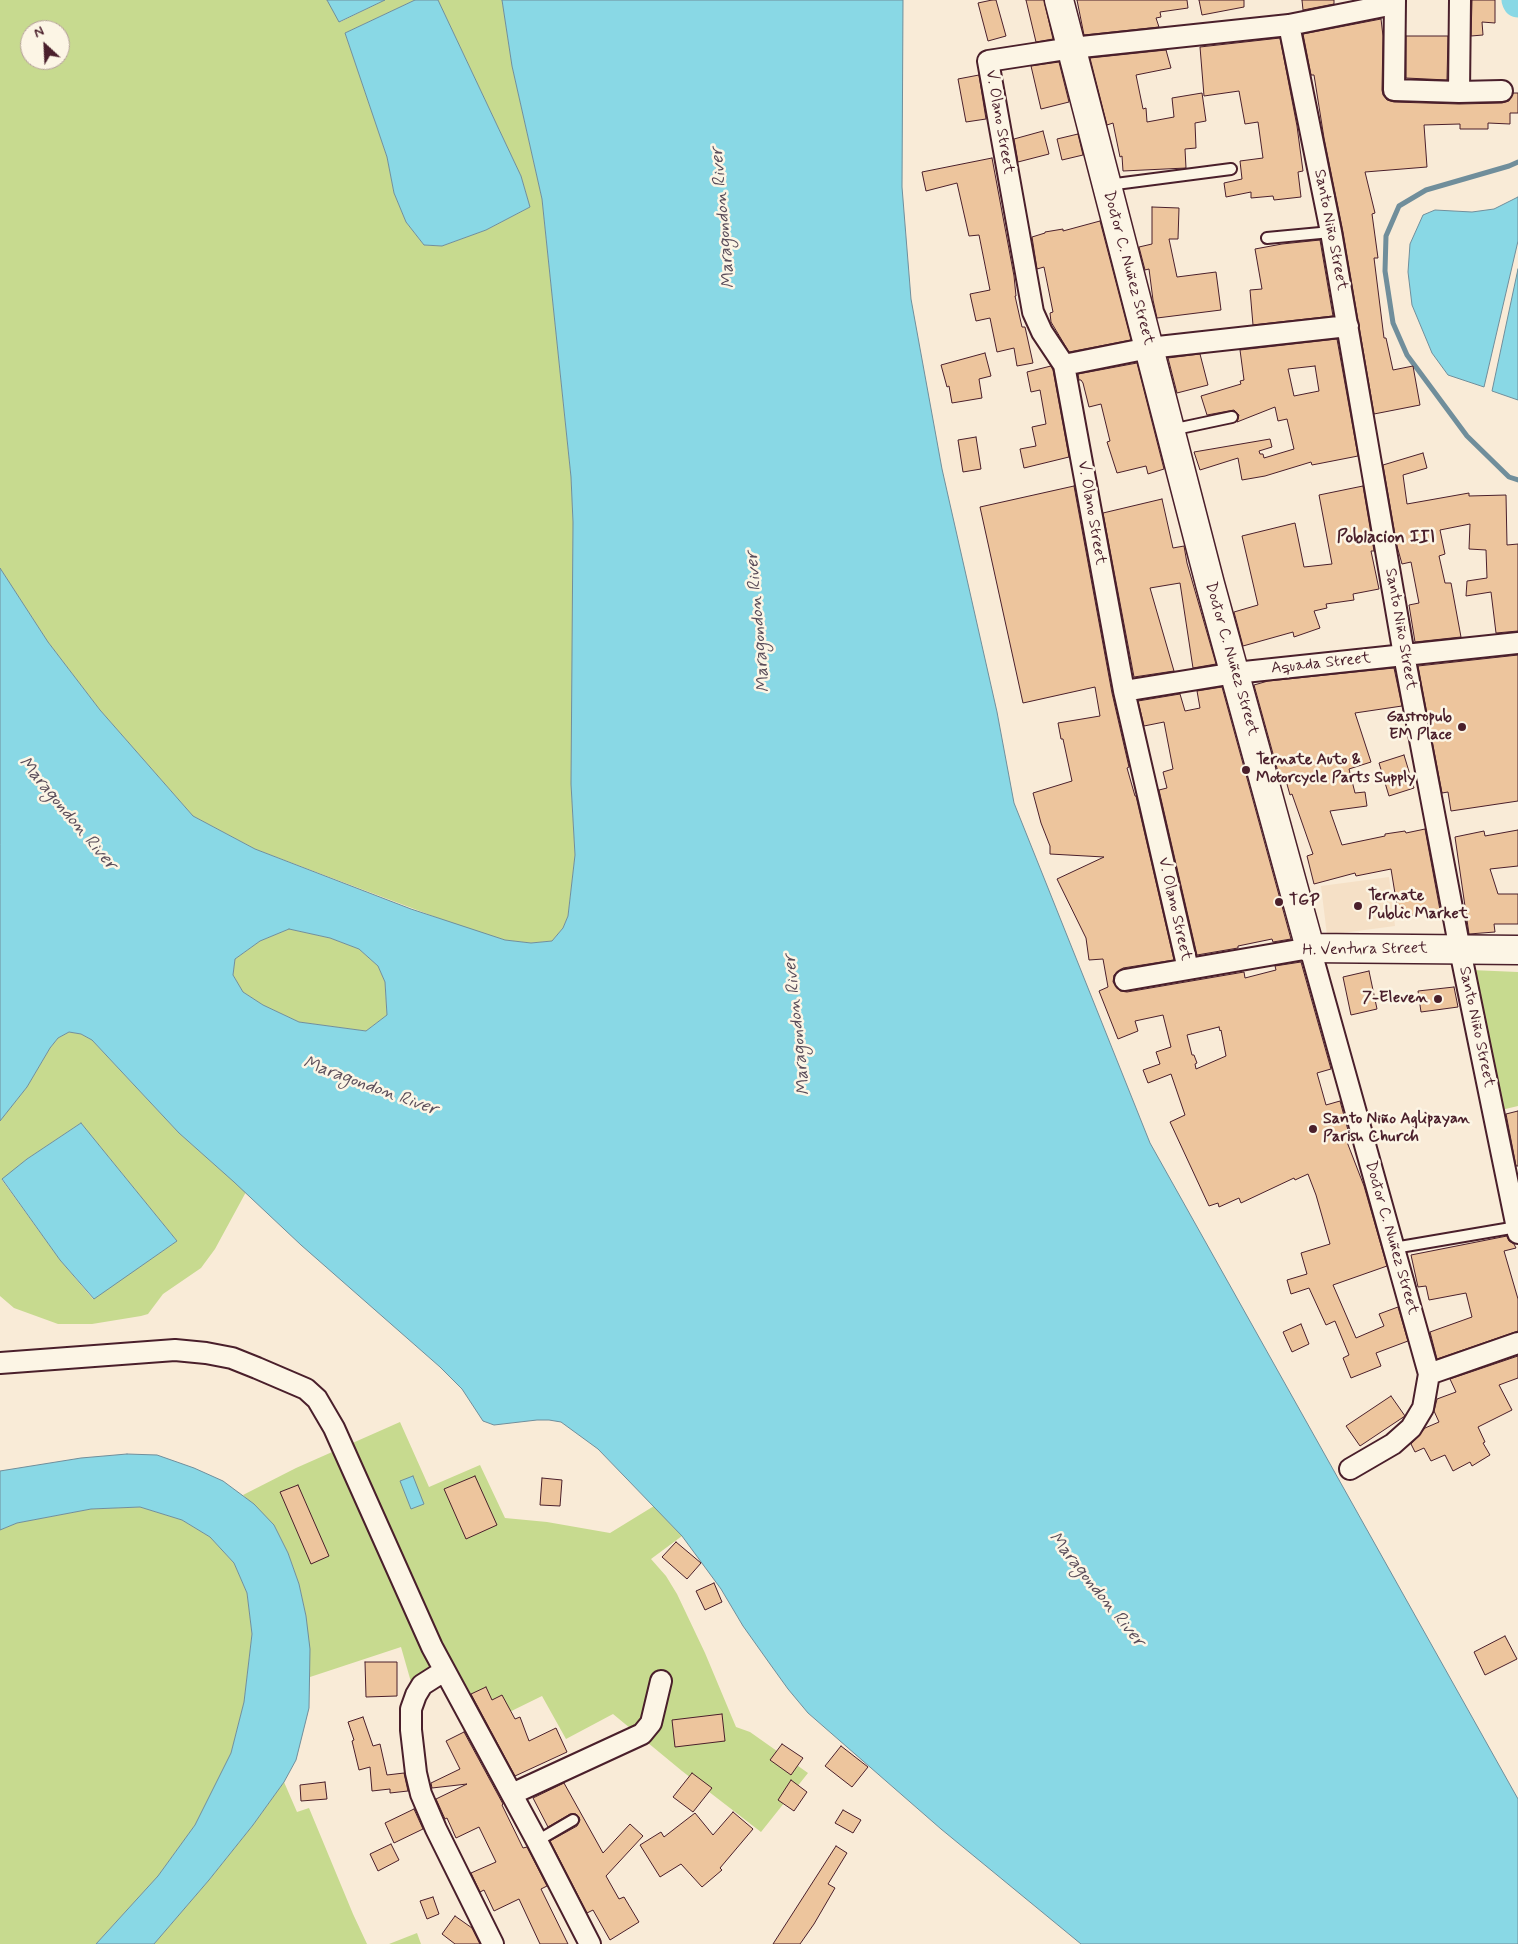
<!DOCTYPE html>
<meta charset="utf-8">
<style>
body{margin:0}
#map{position:relative;width:1518px;height:1944px;overflow:hidden;background:#f9ebd7;font-family:Mynerve,sans-serif}
canvas{display:block}
.north{position:absolute;left:20px;top:20px;width:50px;height:50px;box-sizing:border-box;background:#fcf5e5;border:1px solid #b59f9b;border-radius:50%;rotate:335deg;font-size:14px;font-weight:700;line-height:20px;text-align:center;color:#4a1f2b}
.north::after{content:'';display:block;margin:auto;width:18px;height:22px;background:#4a1f2b;clip-path:polygon(50% 0,100% 100%,50% 72%,0 100%)}
</style>
<div id="map">
<canvas width="1518" height="1944"></canvas>
<div class="north">N</div>
</div>
<script>
const context = document.querySelector('canvas').getContext('2d');
context.lineJoin = 'round';
function fillPath(path, color) { context.fillStyle = color; context.fill(path, 'evenodd'); }
const shape = rows => new Path2D(rows.map(r => 'M' + r).join(''));
function strokePath(path, color, width, dash) { context.strokeStyle = color; context.lineWidth = width; context.lineCap = dash ? 'butt' : 'round'; context.setLineDash(dash || []); context.stroke(path); }
function label(font, color, halo, rows, align = 'center') {
  context.font = font + ' Mynerve,sans-serif'; context.lineWidth = 5; context.setLineDash([]); context.textBaseline = 'middle'; context.strokeStyle = halo; context.fillStyle = color; for (const [text, x, y, turn = 0] of rows) {
    context.save(); context.translate(x, y); context.rotate((+turn || 0) * Math.PI / 180); context.textAlign = isNaN(turn) ? turn : align; if (halo) context.strokeText(text, 0, 0); context.fillText(text, 0, 0); context.restore();
  }
}
const built = shape([
 [1389,877,1395,926,1327,935,1321,886]
]);
const green = shape([
 [0,0,327,0,340,22,385,0,415,0,345,33,387,157,394,193,406,222,424,245,442,246,486,230,530,207,521,176,438,0,502,0,512,66,542,199,571,477,573,522,571,784,575,855,568,916,563,928,552,941,531,943,505,940,462,927,255,849,193,816,100,710,48,642,0,568],
 [30,30,60,30,60,60,30,60],
 [289,929,330,938,359,949,378,966,385,982,387,1015,366,1031,299,1022,263,1005,243,992,233,975,235,959,260,941],
 [1471,970,1518,972,1518,1106,1497,1111],
 [69,1032,81,1034,92,1040,179,1133,246,1192,215,1249,201,1268,163,1294,148,1314,141,1316,92,1324,58,1324,14,1308,0,1296,0,1121,27,1087,50,1048,58,1038],
 [81,1123,177,1241,93,1299,60,1260,2,1180,27,1159],
 [400,1422,429,1487,480,1465,505,1518,547,1522,610,1533,654,1506,682,1536,651,1559,666,1576,677,1594,705,1653,736,1727,750,1732,808,1773,761,1832,682,1771,613,1714,566,1739,542,1696,487,1723,457,1669,413,1689,401,1647,310,1677,306,1616,299,1584,288,1553,274,1525,243,1495,296,1468],
 [140,1507,182,1520,210,1537,234,1563,247,1593,252,1634,244,1702,231,1753,195,1825,158,1876,96,1944,0,1944,0,1530,17,1523,91,1509],
 [284,1782,297,1812,309,1808,353,1914,367,1944,154,1944,209,1880,253,1825],
 [417,1933,421,1944,389,1944]
]);
const water = shape([
 [327,0,385,0,339,22,327,0],
 [415,0,438,0,521,176,530,207,486,230,442,246,424,245,406,222,394,193,387,157,345,33,415,0],
 [502,0,903,0,902,187,911,299,942,469,997,712,1014,803,1150,1143,1518,1799,1518,1944,1081,1944,941,1829,808,1713,788,1689,770,1664,743,1626,721,1589,682,1536,598,1449,561,1422,549,1420,537,1420,494,1425,483,1421,462,1389,440,1367,301,1245,234,1182,179,1133,92,1040,81,1034,69,1032,58,1038,50,1048,27,1087,0,1121,0,568,48,642,100,710,193,816,255,849,411,909,505,940,531,943,552,941,563,928,568,916,575,855,571,784,573,522,571,477,542,199,512,66,502,0],
 [289,929,330,938,359,949,378,966,385,982,387,1015,366,1031,299,1022,263,1005,243,992,233,975,235,959,260,941,289,929],
 [1518,197,1518,241,1484,387,1448,375,1432,353,1412,305,1408,272,1410,244,1423,215,1435,210,1472,212,1494,209,1518,197],
 [1518,269,1518,400,1492,391,1518,269],
 [81,1123,177,1241,94,1299,60,1260,2,1179,27,1159,81,1123],
 [127,1454,157,1455,194,1468,223,1481,254,1504,274,1525,288,1553,299,1584,306,1616,310,1649,309,1708,296,1760,284,1782,253,1825,209,1880,154,1944,96,1944,158,1876,195,1825,231,1753,244,1702,252,1634,247,1593,234,1563,210,1537,182,1520,140,1507,91,1509,17,1523,0,1530,0,1471,81,1458,127,1454],
 [413,1476,424,1504,411,1509,400,1481,413,1476]
]);
const stream = shape([
 [1518,162,1509,166,1426,190,1399,206,1386,236,1385,271,1393,323,1407,355,1467,436,1509,477,1518,480]
]);
const river = shape([
 [1517,0,1518,2]
]);
const building = shape([
 [992,0,996,0,1006,36,988,41,978,3,992,0],
 [1026,0,1044,0,1053,39,1036,42,1026,0],
 [1077,0,1187,0,1188,8,1160,12,1161,17,1156,18,1159,27,1084,35,1077,0],
 [1199,0,1244,0,1244,7,1202,15,1199,0],
 [1302,0,1334,0,1334,4,1303,10,1302,0],
 [1472,0,1495,0,1495,23,1482,22,1483,35,1471,36,1472,0],
 [1381,19,1383,36,1382,90,1383,95,1387,100,1394,102,1459,104,1502,103,1509,101,1513,93,1518,93,1518,113,1510,113,1510,124,1488,123,1488,129,1460,129,1460,124,1424,125,1427,167,1365,172,1375,213,1372,214,1378,258,1374,258,1384,338,1386,338,1393,370,1413,366,1420,405,1374,414,1343,232,1324,138,1314,75,1311,75,1303,34,1381,19],
 [1406,36,1448,36,1447,80,1406,78,1406,36],
 [1280,38,1297,126,1303,171,1298,172,1301,197,1274,200,1273,196,1251,198,1251,192,1226,197,1224,183,1242,179,1240,161,1263,158,1258,122,1245,124,1239,91,1204,96,1200,47,1280,38],
 [1166,50,1171,68,1136,75,1143,109,1146,108,1147,122,1174,117,1172,98,1202,93,1206,121,1195,123,1196,148,1185,149,1186,168,1123,171,1122,156,1120,157,1113,123,1107,125,1090,58,1166,50],
 [1059,62,1069,102,1041,109,1031,66,1059,62],
 [979,75,986,119,966,122,958,79,979,75],
 [1043,131,1049,154,1018,162,1014,139,1043,131],
 [1078,134,1083,155,1062,160,1057,139,1078,134],
 [992,158,1014,276,1016,296,1015,296,1022,327,1025,327,1033,363,1017,366,1014,348,997,352,990,318,976,321,970,294,990,290,979,235,969,236,957,183,926,191,922,172,992,158],
 [1152,207,1179,208,1178,239,1169,239,1177,277,1216,272,1221,310,1157,318,1153,300,1149,269,1145,270,1139,247,1152,244,1152,207],
 [1100,221,1131,340,1069,352,1051,322,1050,313,1053,312,1044,267,1037,269,1032,237,1045,233,1045,232,1063,229,1063,231,1100,221],
 [1320,240,1333,316,1253,325,1250,290,1262,289,1255,249,1282,244,1320,240],
 [1337,339,1358,456,1312,465,1311,462,1265,476,1242,480,1238,458,1200,470,1194,452,1270,439,1272,447,1259,451,1260,454,1263,454,1264,458,1294,449,1287,419,1278,421,1275,407,1237,422,1239,415,1234,410,1207,415,1201,396,1241,384,1240,381,1244,380,1240,350,1337,339],
 [1315,366,1319,391,1294,396,1288,369,1315,366],
 [985,353,991,376,979,379,982,398,952,403,949,386,947,387,941,365,985,353],
 [1200,354,1208,385,1177,393,1168,358,1200,354],
 [1137,363,1164,469,1148,474,1146,466,1117,473,1107,442,1110,441,1101,404,1089,407,1083,383,1081,380,1079,380,1078,374,1137,363],
 [1051,366,1053,370,1069,457,1024,468,1020,449,1036,446,1032,427,1046,424,1040,390,1031,392,1027,372,1051,366],
 [976,437,981,469,963,472,958,440,976,437],
 [1423,453,1427,468,1403,475,1407,504,1469,493,1469,496,1506,495,1507,545,1518,544,1518,631,1496,633,1491,592,1466,596,1467,581,1487,578,1486,550,1469,549,1470,524,1440,530,1445,554,1439,556,1445,583,1451,583,1461,637,1415,642,1409,605,1419,603,1411,562,1402,564,1397,546,1383,465,1423,453],
 [1074,486,1112,693,1129,767,1127,768,1135,796,1136,796,1174,960,1123,968,1114,975,1113,982,1120,991,1127,992,1244,972,1245,978,1276,970,1275,966,1301,962,1331,1069,1317,1073,1326,1105,1340,1101,1351,1141,1347,1142,1364,1186,1387,1266,1333,1285,1356,1338,1384,1326,1379,1314,1398,1307,1408,1341,1376,1353,1381,1366,1351,1378,1343,1358,1349,1355,1335,1321,1326,1325,1309,1288,1291,1294,1287,1280,1307,1274,1301,1253,1330,1244,1316,1195,1308,1174,1295,1180,1294,1178,1241,1203,1239,1198,1219,1207,1218,1203,1209,1206,1170,1122,1185,1115,1171,1074,1148,1083,1143,1070,1160,1064,1156,1052,1171,1047,1163,1015,1135,1021,1138,1031,1118,1039,1099,991,1108,987,1103,959,1089,960,1086,938,1057,879,1104,857,1050,854,1050,846,1041,823,1033,793,1072,781,1063,739,1061,739,1058,723,1100,716,1095,687,1023,703,980,507,1074,486],
 [1219,1027,1220,1031,1221,1030,1226,1056,1196,1069,1195,1064,1197,1063,1194,1055,1192,1055,1187,1035,1219,1027],
 [1363,486,1374,551,1371,551,1379,589,1353,594,1354,600,1326,604,1327,608,1314,611,1320,628,1294,637,1293,632,1243,646,1234,612,1258,605,1242,536,1295,523,1304,567,1332,564,1319,495,1363,486],
 [1162,499,1173,548,1184,546,1187,563,1216,664,1193,668,1180,583,1150,588,1174,671,1134,677,1103,513,1162,499],
 [1518,655,1518,801,1451,811,1448,792,1442,793,1418,666,1518,655],
 [1394,668,1402,706,1355,713,1371,762,1349,769,1355,793,1365,792,1367,806,1330,811,1342,845,1385,836,1385,834,1405,831,1406,833,1425,829,1440,910,1399,918,1391,869,1356,876,1355,873,1314,884,1307,856,1313,854,1292,794,1290,795,1285,777,1280,779,1254,685,1268,681,1394,668],
 [1222,687,1291,939,1273,942,1272,939,1238,946,1238,948,1197,955,1159,790,1167,788,1163,772,1173,769,1164,722,1144,726,1138,701,1180,694,1185,711,1200,708,1197,691,1222,687],
 [1404,755,1414,788,1389,796,1379,763,1404,755],
 [1518,830,1518,866,1490,869,1498,894,1518,894,1518,924,1494,924,1495,932,1469,934,1455,837,1484,831,1485,836,1518,830],
 [1369,971,1377,1009,1351,1015,1343,977,1369,971],
 [1454,987,1458,1007,1421,1012,1418,991,1454,987],
 [1518,1111,1518,1166,1516,1166,1506,1114,1518,1111],
 [1507,1236,1509,1241,1514,1244,1516,1248,1504,1251,1518,1299,1518,1331,1437,1359,1430,1332,1472,1317,1466,1293,1429,1300,1426,1286,1418,1287,1411,1255,1507,1236],
 [1301,1324,1309,1344,1292,1352,1283,1332,1301,1324],
 [1518,1356,1518,1378,1499,1385,1512,1410,1478,1427,1485,1442,1483,1443,1490,1455,1472,1466,1470,1462,1453,1471,1445,1455,1431,1461,1424,1448,1415,1452,1411,1444,1425,1428,1439,1422,1434,1411,1437,1399,1456,1392,1450,1379,1518,1356],
 [1391,1396,1405,1416,1360,1446,1346,1426,1391,1396],
 [475,1476,497,1525,466,1539,444,1489,475,1476],
 [542,1478,562,1480,560,1506,540,1505,542,1478],
 [298,1485,329,1556,311,1564,280,1492,298,1485],
 [676,1542,701,1563,687,1579,662,1557,676,1542],
 [714,1583,722,1602,705,1610,696,1591,714,1583],
 [1505,1636,1517,1659,1485,1675,1474,1652,1505,1636],
 [365,1662,397,1662,397,1696,366,1697,365,1662],
 [486,1687,492,1700,502,1695,515,1719,520,1717,529,1741,556,1728,567,1752,515,1776,471,1694,486,1687],
 [722,1714,725,1741,675,1747,672,1720,722,1714],
 [363,1717,373,1746,380,1744,387,1775,404,1773,408,1791,390,1793,390,1789,372,1791,370,1767,359,1770,352,1741,354,1740,348,1722,363,1717],
 [464,1732,503,1804,502,1805,523,1848,527,1847,547,1886,541,1889,568,1944,540,1944,519,1899,494,1911,484,1890,480,1892,471,1873,496,1862,479,1827,456,1838,447,1818,445,1819,436,1799,467,1784,432,1788,431,1783,460,1769,446,1741,464,1732],
 [782,1744,803,1758,791,1775,770,1760,782,1744],
 [841,1746,868,1767,852,1787,825,1766,841,1746],
 [692,1773,712,1788,693,1812,673,1797,692,1773],
 [791,1780,807,1792,794,1811,778,1800,791,1780],
 [325,1782,327,1799,301,1801,300,1785,325,1782],
 [564,1783,603,1853,630,1824,643,1836,606,1876,619,1899,624,1897,639,1922,610,1940,593,1910,587,1913,550,1841,577,1826,580,1820,579,1817,576,1814,570,1814,548,1827,533,1798,564,1783],
 [414,1809,423,1829,394,1843,385,1823,414,1809],
 [843,1810,861,1820,853,1833,835,1823,843,1810],
 [733,1812,753,1829,720,1868,722,1870,702,1887,681,1864,660,1877,640,1845,661,1832,664,1837,695,1813,713,1835,733,1812],
 [391,1844,399,1860,378,1871,370,1854,391,1844],
 [836,1846,847,1853,828,1884,835,1888,814,1924,800,1944,773,1944,836,1846],
 [433,1897,439,1914,427,1919,420,1901,433,1897],
 [455,1916,472,1928,480,1944,455,1944,442,1934,455,1916]
]);
const lane = shape([
 [1108,185,1231,169],
 [1267,238,1331,232],
 [1171,430,1232,417],
 [1394,1248,1517,1227],
 [537,1841,573,1820]
]);
const street = shape([
 [1395,0,1394,90,1459,92,1460,0],
 [1289,25,1331,232,1404,655,1460,950,1518,1233],
 [1459,92,1502,91],
 [1064,365,1149,348,1348,326],
 [1124,691,1235,673,1518,643],
 [1188,969,1124,691,1064,365,1042,332,1033,312,988,61,1072,48,1289,25,1394,4],
 [1125,980,1310,948,1429,1374,1423,1408,1411,1428,1393,1444,1350,1469],
 [0,1363,175,1350,206,1353,232,1358,257,1368,306,1389,317,1399,334,1428,432,1647,537,1841,590,1944],
 [1429,1374,1518,1343],
 [444,1671,422,1685,416,1695,411,1709,411,1730,416,1773,421,1794,436,1829,493,1944],
 [512,1794,642,1734,651,1723,661,1681]
]);
const secondary = shape([
 [1059,0,1210,584,1310,948,1518,950]
]);
const markers = [
 [1462,727,5,"#4a1f2b"],
 [1246,770,5,"#4a1f2b"],
 [1279,902,5,"#4a1f2b"],
 [1358,906,5,"#4a1f2b"],
 [1438,999,5,"#4a1f2b"],
 [1313,1129,5,"#4a1f2b"]
];
const streetNames = [
 ["V. Olano Street",999,122,80],
 ["Santo Niño Street",1330,230,79],
 ["Doctor C. Nuñez Street",1128,268,75],
 ["V. Olano Street",1091,513,80],
 ["Santo Niño Street",1400,629,80],
 ["Doctor C. Nuñez Street",1231,659,74],
 ["Aquada Street",1321,664,-6],
 ["V. Olano Street",1174,909,77],
 ["H. Ventura Street",1365,950,-1],
 ["Santo Niño Street",1476,1027,78],
 ["Doctor C. Nuñez Street",1391,1238,74]
];
const poiNames = [
 ["Gastropub",1452,718,"right"],
 ["EM Place",1452,736,"right"],
 ["Ternate Auto &",1256,761],
 ["Motorcycle Parts Supply",1256,779],
 ["Ternate",1368,897],
 ["Public Market",1368,915],
 ["TGP",1289,902],
 ["7-Eleven",1428,999,"right"],
 ["Santo Niño Aglipayan",1323,1120],
 ["Parish Church",1323,1138]
];
const waterNames = [
 ["Maragondon River",724,218,-95],
 ["Maragondon River",759,622,-95],
 ["Maragondon River",67,814,50],
 ["Maragondon River",798,1025,-96],
 ["Maragondon River",370,1087,20],
 ["Maragondon River",1096,1590,51]
];
const neighbourhoodNames = [
 ["Poblacion III",1386,538]
];
fillPath(built, '#f5e0c6');
fillPath(green, '#c7da8f');
fillPath(water, '#89d8e5');
strokePath(water, '#708e9b', 1);
strokePath(stream, '#708e9b', 5);
strokePath(river, '#89d8e5', 31);
fillPath(building, '#edc59d');
strokePath(building, '#4a1f2b', 1);
strokePath(lane, '#4a1f2b', 14);
strokePath(street, '#4a1f2b', 24);
strokePath(secondary, '#4a1f2b', 31);
strokePath(lane, '#fcf5e5', 10);
strokePath(street, '#fcf5e5', 20);
strokePath(secondary, '#fcf5e5', 28);
for (const [x, y, r, color] of markers) { const dot = new Path2D(); dot.arc(x, y, r, 0, 2 * Math.PI); context.fillStyle = color; context.fill(dot); strokePath(dot, '#fcf5e5', 2); }
label('16px', '#4a1f2b', '#fcf5e5', streetNames);
label('bold 16px', '#4a1f2b', '#fcf5e5', poiNames, 'left');
label('italic 18px', '#5a4d5a', '#fcf5e5', waterNames);
label('bold 18px', '#4a1f2b', '#fcf5e5', neighbourhoodNames);
</script>
